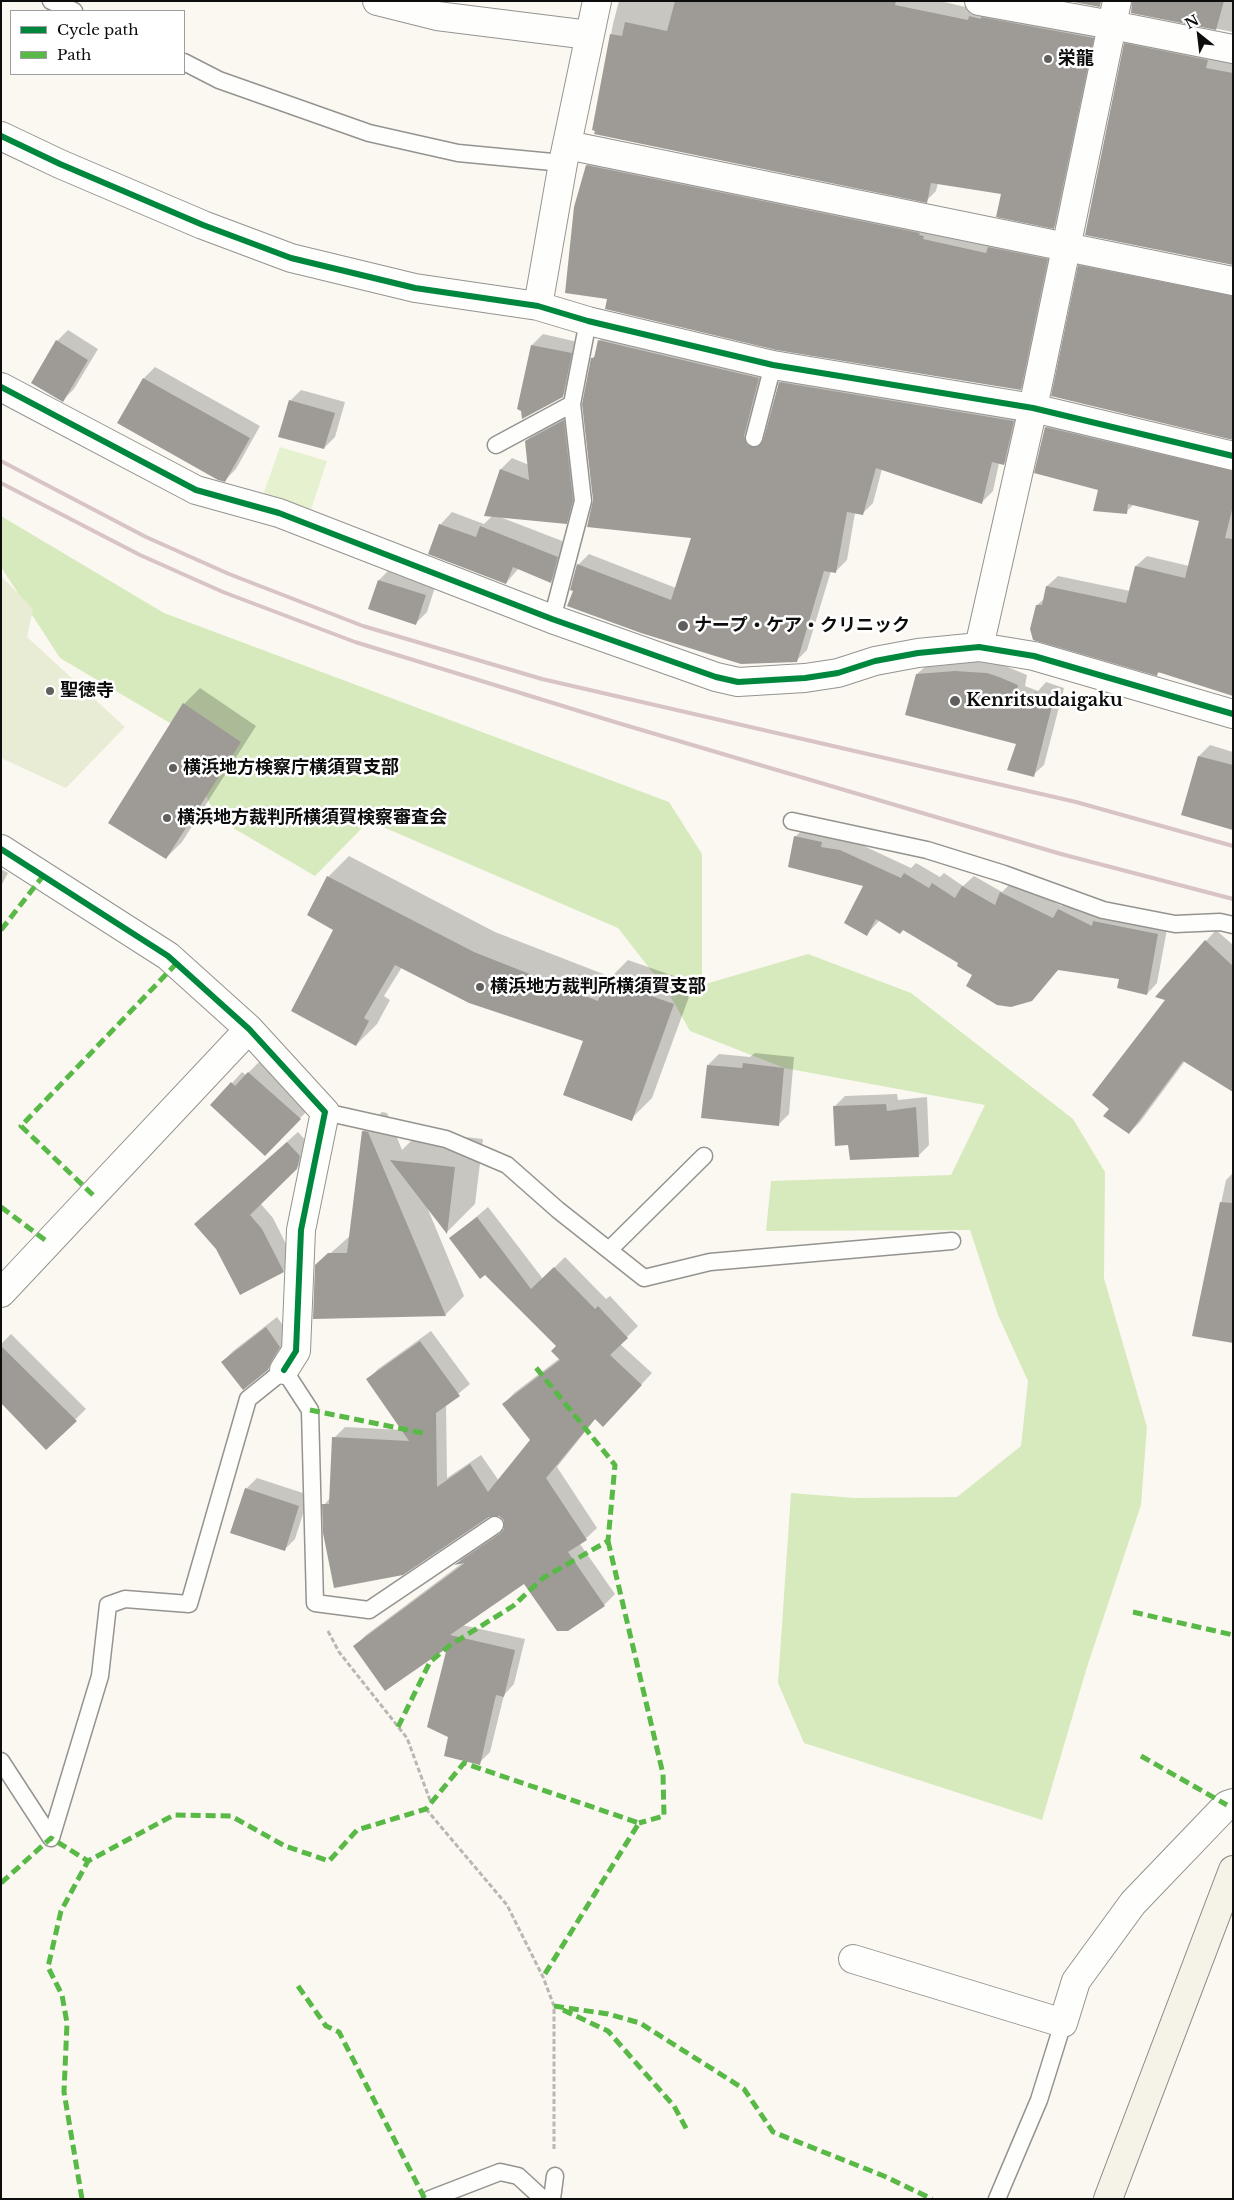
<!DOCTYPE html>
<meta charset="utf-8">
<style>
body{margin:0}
#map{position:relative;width:1234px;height:2200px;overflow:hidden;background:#fbf8f1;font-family:"Libre Baskerville",serif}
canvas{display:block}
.frame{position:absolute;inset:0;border:2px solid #0d0d0d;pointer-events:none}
.legend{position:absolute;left:10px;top:10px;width:175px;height:65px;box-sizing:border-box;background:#fff;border:1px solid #9e9e9e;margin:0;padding:6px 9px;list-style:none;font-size:15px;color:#0d0d0d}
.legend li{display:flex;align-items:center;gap:10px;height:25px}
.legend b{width:25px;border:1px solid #9e9e9e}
.north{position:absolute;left:1174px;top:10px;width:50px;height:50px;-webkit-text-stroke:4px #fff;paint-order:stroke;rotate:331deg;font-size:14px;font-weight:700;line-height:20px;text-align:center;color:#0d0d0d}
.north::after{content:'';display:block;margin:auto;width:18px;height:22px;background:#0d0d0d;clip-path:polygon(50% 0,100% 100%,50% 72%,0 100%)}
</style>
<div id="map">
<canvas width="1234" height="2200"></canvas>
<div class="frame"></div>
<ul class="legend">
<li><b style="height:6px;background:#00873e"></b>Cycle path</li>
<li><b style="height:6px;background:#58b947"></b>Path</li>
</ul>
<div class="north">N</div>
</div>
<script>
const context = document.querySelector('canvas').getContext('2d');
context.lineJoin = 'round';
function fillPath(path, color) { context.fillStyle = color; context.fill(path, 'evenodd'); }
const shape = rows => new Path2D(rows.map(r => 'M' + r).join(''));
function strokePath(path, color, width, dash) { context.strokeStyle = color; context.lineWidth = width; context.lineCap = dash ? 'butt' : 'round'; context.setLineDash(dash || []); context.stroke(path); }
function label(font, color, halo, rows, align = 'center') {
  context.font = font + ' "Libre Baskerville","Noto Sans JP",serif'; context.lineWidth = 5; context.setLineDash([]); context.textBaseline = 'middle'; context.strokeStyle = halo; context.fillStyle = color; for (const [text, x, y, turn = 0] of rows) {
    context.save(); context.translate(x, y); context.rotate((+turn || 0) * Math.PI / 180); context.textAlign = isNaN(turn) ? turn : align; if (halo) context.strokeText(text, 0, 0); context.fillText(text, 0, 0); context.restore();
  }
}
const green = shape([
 [280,447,327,461,310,513,263,495]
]);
const forest = shape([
 [1,516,164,613,669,802,702,854,702,985,808,954,911,993,1073,1119,1105,1172,1104,1278,1147,1427,1141,1505,1087,1667,1042,1820,804,1743,778,1683,791,1493,855,1498,957,1497,1021,1446,1028,1381,998,1315,970,1230,766,1231,771,1181,951,1175,985,1105,784,1068,690,1031,668,992,618,928,369,821,315,876,216,818,175,726,60,658,1,567]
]);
const cemetery = shape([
 [1,576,33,609,27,637,125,727,66,788,1,758]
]);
const shadow = shape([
 [619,1,940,1,1059,29,1067,21,1103,28,1064,217,1054,227,1003,193,938,183,936,191,926,201,593,129,613,24],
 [1133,1,1233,1,1233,32,1132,12],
 [1136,33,1233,52,1233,264,1125,44],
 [598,155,1058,249,1031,378,1020,389,609,298,587,165],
 [1090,255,1233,284,1233,439,1080,266],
 [610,329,769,367,757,434,763,438,766,437,780,382,791,372,1024,410,1014,453,1004,464,999,463,993,491,982,502,882,469,873,503,862,514,855,513,847,560,836,571,831,571,807,650,796,661,574,591,578,565,589,554,676,588,693,536,594,500,592,358,597,354,600,340],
 [68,330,98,349,74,389,63,400,57,341],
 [543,334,582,343,574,385,562,396,532,345],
 [155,367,260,426,236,469,225,480,119,423,144,378],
 [301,390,345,402,335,437,324,448,290,401],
 [574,410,577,512,566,523,500,517,570,544,563,569,551,581,519,568,506,583,440,525,452,512,484,524,493,515,485,515,501,469,512,458,529,465,526,441,537,430],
 [1057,417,1233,459,1233,695,1160,672,1157,674,1037,605,1045,598,1047,586,1058,576,1130,591,1136,566,1147,556,1189,566,1200,520,1134,504,1126,512,1099,489,1046,428],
 [390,569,436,584,427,612,416,623,370,608,379,580],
 [966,661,998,663,1027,675,1025,686,1038,691,1046,682,1064,688,1044,765,1033,775,1018,743,917,674,928,664],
 [200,688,256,726,182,842,166,858,184,704],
 [1210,745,1233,752,1233,828,1183,814,1199,756],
 [806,826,851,840,911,868,916,863,940,877,944,873,963,886,974,876,1002,892,1012,882,1062,906,1070,899,1168,924,1157,983,1147,994,1120,978,1059,968,974,974,960,963,904,929,880,920,867,934,864,886,795,837],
 [349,856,495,932,611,977,628,960,694,983,652,1098,631,1119,585,1040,402,967,384,996,390,1000,377,1024,356,1045,335,930,328,877],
 [1,869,8,873,1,886],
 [1216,930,1233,945,1233,1090,1185,1061,1140,1122,1129,1133,1111,1109,1167,999,1206,941],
 [755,1053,794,1057,789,1114,778,1125,708,1065,719,1054,750,1057],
 [259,1062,311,1107,265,1154,232,1083,242,1072,246,1075],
 [897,1094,898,1100,927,1097,929,1145,918,1156,849,1144,834,1107,845,1096],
 [382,1112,387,1113,402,1150,420,1132,483,1139,475,1204,447,1232,427,1207,464,1296,445,1315,316,1266,351,1235,363,1131],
 [298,1132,310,1145,308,1157,260,1203,273,1218,294,1260,283,1271,207,1213],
 [1233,1173,1233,1341,1193,1335,1226,1180],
 [488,1207,543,1279,565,1257,606,1299,610,1296,638,1326,620,1344,652,1373,614,1414,596,1418,557,1467,597,1528,580,1544,615,1594,604,1605,524,1582,462,1625,525,1639,514,1684,504,1695,490,1752,479,1763,449,1736,449,1645,355,1646,366,1635,465,1561,458,1563,466,1554,505,1528,506,1525,500,1515,324,1505,330,1498,334,1438,345,1427,403,1430,367,1380,378,1369,431,1331,470,1384,446,1404,447,1478,481,1455,499,1481,531,1440,504,1404,514,1393,560,1358,558,1346,451,1238],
 [277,1317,290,1335,279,1357,268,1369,222,1362,233,1351],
 [11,1334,86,1409,46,1448,1,1401,1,1344],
 [257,1478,309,1495,295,1539,284,1550,246,1489]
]);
const building = shape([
 [675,1,896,1,895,5,968,20,969,16,981,19,981,17,1094,38,1054,229,996,217,1001,194,931,183,927,203,594,134,595,131,592,130,610,34,622,36,625,22,667,31],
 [1068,1,1101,1,1100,7],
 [1132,1,1224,1,1216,30,1131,13],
 [1124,43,1208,60,1206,68,1233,73,1233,265,1085,235],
 [586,165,920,233,919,235,924,236,923,239,986,253,988,247,1048,259,1021,390,776,350,605,309,607,299,565,293,574,207],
 [1078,265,1233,296,1233,440,1051,396],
 [56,340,88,360,63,402,31,383],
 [598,340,759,378,744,436,747,445,751,447,757,447,763,441,779,382,1014,421,1004,465,992,462,982,504,876,468,863,515,847,512,836,573,824,571,797,662,741,664,641,633,567,606,573,591,570,590,577,564,671,600,691,538,587,527,593,500,582,404,591,358,594,358],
 [531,345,572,353,563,397,522,419,521,411,517,409],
 [143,378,250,438,225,482,218,480,117,423],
 [289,400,335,413,324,449,278,437],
 [564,420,573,500,567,524,484,516,500,469,529,480,525,441],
 [1045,427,1233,471,1233,506,1225,538,1233,539,1233,696,1158,672,1157,676,1033,640,1030,629,1036,605,1042,605,1046,586,1126,603,1135,566,1185,578,1199,521,1128,504,1127,514,1093,511,1098,490,1034,473],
 [439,524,476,537,480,526,558,557,551,583,513,567,506,584,428,554],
 [378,580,426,595,416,625,368,609],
 [955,671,987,673,999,677,1018,685,1016,696,1031,703,1035,692,1054,698,1034,777,1007,770,1016,744,905,715,916,674],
 [183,703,241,742,166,859,108,823],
 [1198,756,1233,765,1233,830,1181,815],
 [794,836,822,842,821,847,840,850,901,878,904,873,929,888,932,883,955,898,962,886,995,905,1000,892,1053,918,1058,909,1092,926,1093,921,1158,934,1147,995,1117,988,1119,979,1058,970,1032,1001,1011,1007,997,1005,966,986,972,975,957,966,958,963,903,930,900,934,876,919,867,936,844,923,863,886,788,867],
 [327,876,474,952,598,1001,606,980,674,1004,632,1121,563,1095,583,1041,469,1003,395,965,364,1018,369,1021,356,1046,291,1011,333,930,307,915],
 [1205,940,1233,966,1233,1092,1183,1061,1129,1134,1103,1116,1109,1109,1092,1095,1165,1000,1155,997],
 [743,1063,784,1068,779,1126,701,1118,707,1065,742,1068],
 [248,1072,301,1119,265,1156,210,1105,231,1082,235,1086],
 [886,1104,887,1111,916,1107,919,1157,850,1160,848,1145,835,1146,833,1106],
 [362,1131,368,1132,446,1316,313,1319,315,1265,328,1253,347,1253],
 [287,1142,300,1156,297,1169,250,1215,262,1229,284,1272,240,1295,216,1249,194,1224],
 [390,1160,455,1167,447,1234],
 [1220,1202,1233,1203,1233,1343,1192,1336],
 [477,1217,531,1289,554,1267,595,1309,598,1306,628,1338,610,1355,642,1385,603,1427,595,1419,546,1478,587,1540,568,1552,605,1606,568,1631,557,1631,524,1584,450,1635,515,1650,504,1697,496,1695,480,1765,444,1756,448,1737,427,1727,447,1648,385,1691,353,1646,465,1563,454,1565,501,1533,504,1529,504,1520,499,1516,489,1517,403,1575,334,1588,323,1533,322,1504,329,1504,332,1437,409,1441,366,1379,420,1341,460,1396,436,1413,437,1487,470,1464,488,1492,530,1440,502,1404,560,1360,551,1351,556,1346,485,1275,480,1279,449,1238],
 [266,1327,280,1347,271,1362,268,1370,243,1390,221,1362],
 [1,1346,77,1421,46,1450,1,1403],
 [245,1488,299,1506,285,1551,230,1533]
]);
const path = shape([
 [328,1631,339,1652,407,1738,431,1803],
 [426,1809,507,1905,543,1977,554,2006,554,2150]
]);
const lane = shape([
 [51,1,74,11],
 [184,62,219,80,369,133,458,153,563,163],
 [754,438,773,365],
 [496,445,572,404],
 [552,619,583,501,572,404,588,321],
 [792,821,927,850,1004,874,1103,910,1175,924,1220,922,1233,925],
 [325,1112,446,1139,507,1165,558,1210,644,1278,710,1262,952,1241],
 [609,1250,704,1156],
 [1,1761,51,1838],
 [51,1838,100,1676,108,1605,125,1599,189,1604,248,1399,284,1370,310,1410,315,1603,369,1610,495,1525],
 [430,2199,500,2172,518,2176,543,2199],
 [552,2199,555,2176],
 [997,2199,1039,2100,1063,2023]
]);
const street = shape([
 [377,1,437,16,589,35],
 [979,1,1112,25,1233,49],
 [1,136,60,164,203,225,291,258,415,288,538,306,588,321,773,365,1033,408,1233,456],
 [567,145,1233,281],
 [538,306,563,163,597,1],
 [1,387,196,490,279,513,552,619,716,677,738,682,805,678,838,673,875,661,918,653,979,647,1034,656,1233,714],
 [979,647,1033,408,1117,1],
 [1,849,168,956,249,1029,325,1112,301,1230,296,1351,284,1370],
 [1,1293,249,1029],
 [853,1959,1063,2023,1076,1981,1133,1903,1227,1805,1233,1803]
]);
const secondary = shape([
 [1108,2199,1233,1870]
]);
const rail = shape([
 [1,461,146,537,229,574,363,626,542,679,1076,802,1233,846],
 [1,483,140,555,223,592,355,642,618,723,1061,854,1233,899]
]);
const quiet = shape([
 [1,930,43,876],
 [93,1195,21,1126,176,964],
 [1,1207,49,1243],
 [310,1410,423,1433],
 [608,1541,663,1774,664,1816,639,1823],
 [1133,1612,1233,1635],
 [398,1727,430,1662,449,1646,513,1606,543,1578,608,1541,615,1465,533,1364],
 [1141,1756,1227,1805],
 [1,1883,51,1838,88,1861,174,1815,231,1816,285,1846,329,1861,357,1830,426,1809,464,1763,639,1823,543,1977],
 [298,1986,326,2026,339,2032,425,2199],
 [554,2006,608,2014,640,2023,744,2089,773,2132,884,2176,932,2199],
 [563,2010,608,2031,674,2106,687,2130],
 [82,2199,64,2092,67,2023,62,1995,48,1967,61,1911,88,1861]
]);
const cycleway = shape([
 [1,136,60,164,203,225,291,258,415,288,538,306,588,321,773,365,1033,408,1233,456],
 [1,387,196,490,279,513,552,619,716,677,738,682,805,678,838,673,875,661,918,653,979,647,1034,656,1233,714],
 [1,849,168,956,249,1029,325,1112,301,1230,296,1351,284,1370]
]);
const markers = [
 [1048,59,5,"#605f5d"],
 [683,626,6,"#605f5d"],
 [50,691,5,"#605f5d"],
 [955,701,6,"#605f5d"],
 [173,768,5,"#605f5d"],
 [167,818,5,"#605f5d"],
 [480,987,5,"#605f5d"]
];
const poiNames = [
 ["栄龍",1058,59],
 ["ナープ・ケア・クリニック",694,626],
 ["聖徳寺",60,691],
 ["Kenritsudaigaku",966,701],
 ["横浜地方検察庁横須賀支部",183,768],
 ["横浜地方裁判所横須賀検察審査会",177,818],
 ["横浜地方裁判所横須賀支部",490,987]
];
fillPath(green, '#e6f1cf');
fillPath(forest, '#d7eabd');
fillPath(cemetery, '#e8ecd4');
fillPath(shadow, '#0003');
fillPath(building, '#9e9b97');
strokePath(lane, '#949390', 19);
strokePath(street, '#949390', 30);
strokePath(secondary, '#8b8986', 30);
strokePath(path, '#b8b7b6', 3, [5, 2.5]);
strokePath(lane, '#fefefd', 16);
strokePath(street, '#fefefd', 28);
strokePath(secondary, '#f5f3e8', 28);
strokePath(rail, '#d8c3c5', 4);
strokePath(quiet, '#58b947', 5, [10, 5]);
strokePath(cycleway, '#00873e', 6);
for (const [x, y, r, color] of markers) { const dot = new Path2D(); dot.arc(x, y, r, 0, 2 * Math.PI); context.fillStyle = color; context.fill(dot); strokePath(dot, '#fff', 2); }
label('bold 18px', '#0d0d0d', '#fff', poiNames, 'left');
</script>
